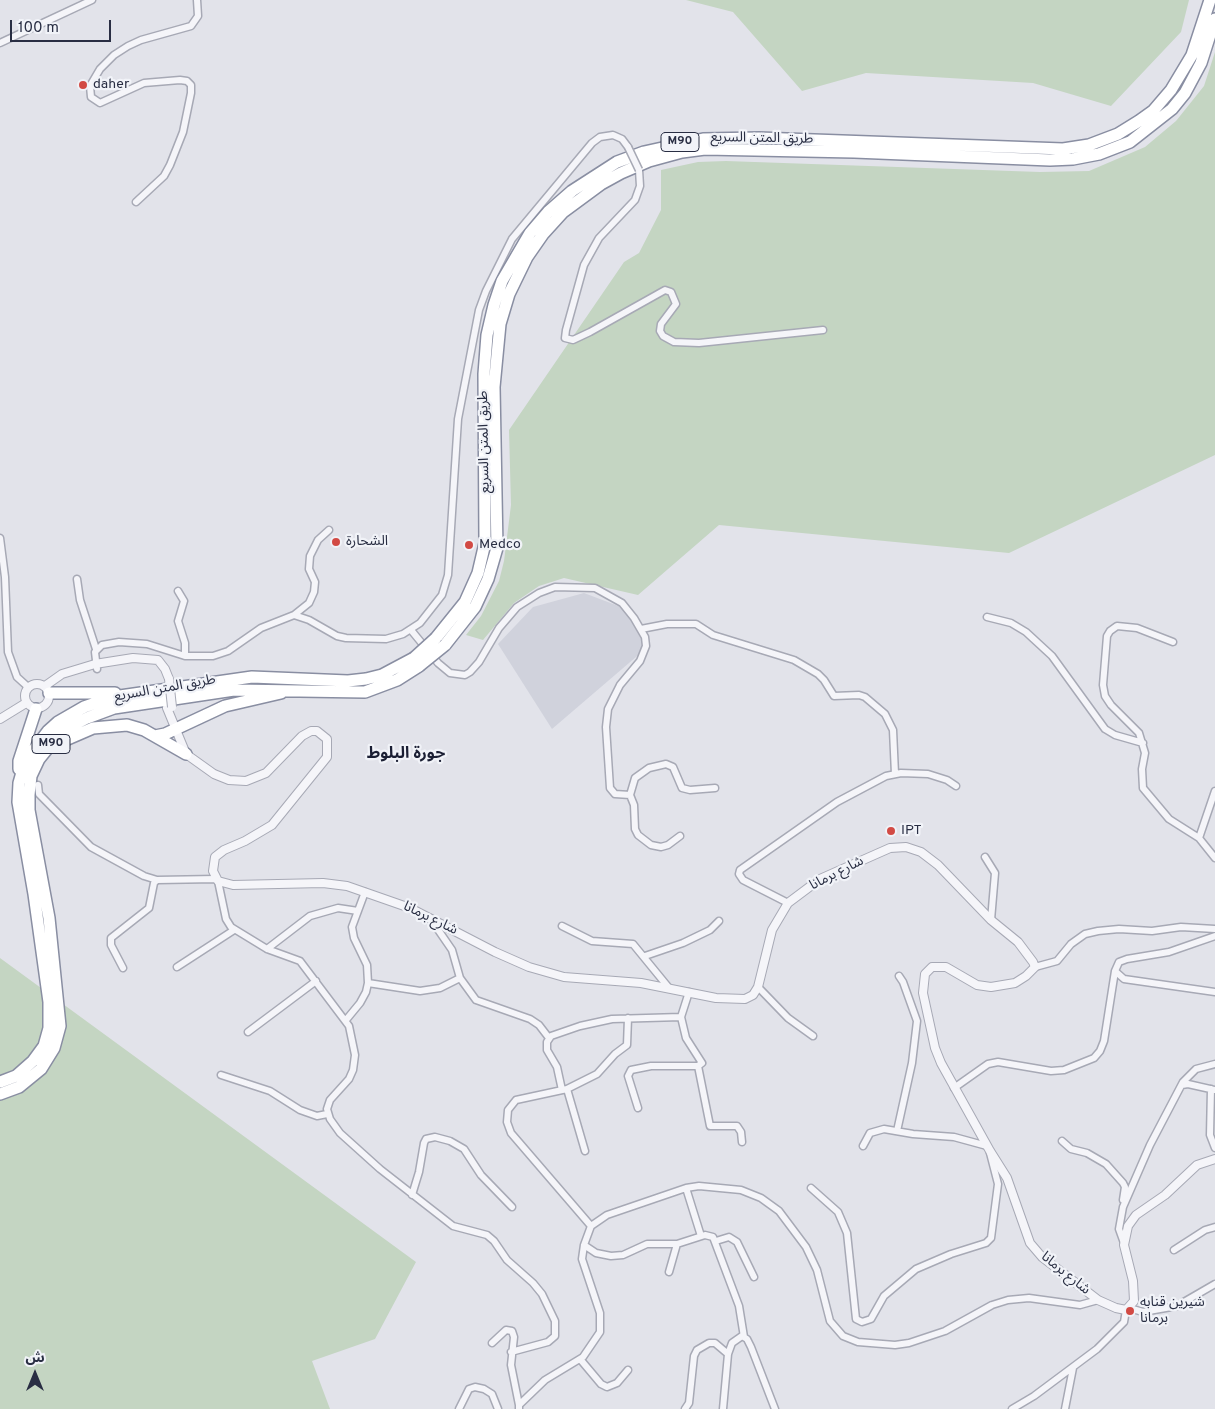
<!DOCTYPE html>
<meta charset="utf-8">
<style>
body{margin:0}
#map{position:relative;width:1215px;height:1409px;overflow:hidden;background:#e2e3ea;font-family:Overpass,"Noto Sans Arabic",sans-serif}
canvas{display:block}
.north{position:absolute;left:10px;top:1349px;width:50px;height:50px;-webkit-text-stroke:4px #f1f3f8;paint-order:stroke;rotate:0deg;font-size:14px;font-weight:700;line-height:20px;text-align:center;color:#292e43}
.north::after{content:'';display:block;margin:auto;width:18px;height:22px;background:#292e43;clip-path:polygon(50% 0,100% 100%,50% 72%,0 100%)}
.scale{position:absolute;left:10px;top:20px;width:101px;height:22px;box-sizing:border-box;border:2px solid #292e43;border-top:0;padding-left:6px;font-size:15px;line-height:18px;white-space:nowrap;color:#292e43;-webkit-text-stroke:4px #f1f3f8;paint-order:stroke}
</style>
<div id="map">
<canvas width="1215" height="1409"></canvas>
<div class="north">ش</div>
<div class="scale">100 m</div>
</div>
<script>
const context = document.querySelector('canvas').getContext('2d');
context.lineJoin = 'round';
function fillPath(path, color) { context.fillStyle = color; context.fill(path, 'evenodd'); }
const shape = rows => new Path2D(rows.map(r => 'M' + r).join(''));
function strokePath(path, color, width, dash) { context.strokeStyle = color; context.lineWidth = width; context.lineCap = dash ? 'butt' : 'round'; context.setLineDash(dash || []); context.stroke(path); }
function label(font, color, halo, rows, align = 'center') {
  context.font = font + ' Overpass,"Noto Sans Arabic",sans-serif'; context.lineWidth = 4.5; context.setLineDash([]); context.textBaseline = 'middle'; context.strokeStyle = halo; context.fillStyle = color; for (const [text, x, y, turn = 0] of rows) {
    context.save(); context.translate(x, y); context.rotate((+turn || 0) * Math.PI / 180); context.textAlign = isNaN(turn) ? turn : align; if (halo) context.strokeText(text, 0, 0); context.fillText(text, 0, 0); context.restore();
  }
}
const built = shape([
 [584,593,621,607,633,620,644,642,643,651,552,729,498,644,533,607]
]);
const green = shape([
 [686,0,1189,0,1181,32,1111,106,1033,83,866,73,802,91,733,12],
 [1215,52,1215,455,1009,553,719,525,638,595,564,578,539,586,514,603,483,640,466,635,481,616,499,581,504,561,511,505,509,430,624,262,639,253,661,210,661,170,698,162,726,161,1040,172,1089,171,1145,147,1176,121,1204,86],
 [0,958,416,1262,375,1339,312,1361,330,1409,0,1409]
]);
const minor = shape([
 [0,43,92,0],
 [639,170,640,186,635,200,599,238,584,265,566,330,565,338,573,340,590,332,665,290,671,292,676,304,661,324,660,331,663,336,674,342,699,343,823,330],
 [136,202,164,176,170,165,183,132,191,93,191,85,187,81,180,80,144,83,100,103,91,97,90,86,100,69,114,55,128,46,141,40,191,26,198,16,197,0],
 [0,538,5,577,8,652,17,677,28,687],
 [77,579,80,600,96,649],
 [178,591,184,601,178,621,185,643,185,656],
 [294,615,309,603,314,592,315,582,309,569,310,556,318,540,329,530],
 [987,617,1011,623,1026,632,1052,656,1105,729,1115,735,1143,743],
 [641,629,667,624,696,624,713,635,794,660,818,674,824,680,834,696,859,695,865,697,885,714,893,730,895,774],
 [411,630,438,663,450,673,465,675,470,672,479,662,499,628,517,607,539,593,555,587,595,588,622,603,634,618,645,637,646,646,640,661,620,685,608,709,606,727,610,788,615,794,630,795],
 [1173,642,1137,628,1117,626,1110,631,1107,636,1103,685,1105,696,1111,705,1139,733,1145,753,1142,769,1143,788,1169,819,1199,838,1215,858],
 [97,669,95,652,102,645,119,642,147,644,185,656,213,656,228,651,261,628,294,615,309,620,337,636,346,638,386,639,403,634,420,623,442,595,448,575,458,419,479,310,486,291,512,239,592,143,600,137,613,135,622,139,628,147],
 [38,785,39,794,91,847,144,876,157,880],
 [680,836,668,845,661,847,651,845,638,835,635,829,634,805,630,795,635,778,649,768,666,764,673,767,682,788,690,790,715,788],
 [1199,838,1215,791],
 [985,857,995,873,991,920],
 [218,881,226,919,231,927,267,949,300,961,349,1026,355,1055,353,1070,349,1079,330,1100,327,1109,330,1119,340,1133,380,1169,453,1226,487,1235,494,1241,507,1260,533,1283,542,1294,555,1321,555,1336,548,1342,511,1352],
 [788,903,743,880,739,874,740,870,837,802,886,776,901,773,928,774,947,780,956,786],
 [430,918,452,950,460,978,476,1000,530,1019,539,1025,549,1038],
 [562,926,592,941,633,944,669,988],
 [1215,936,1169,952,1127,959,1119,962,1115,971,1124,979,1215,992],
 [267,949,310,916,338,908,358,911],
 [645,956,683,943,710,930,719,921],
 [177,967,234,930],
 [1035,967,1057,961,1071,944,1085,934,1098,931,1119,929,1152,931,1181,927,1215,929],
 [123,968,111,945,111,938,149,908,154,883,157,880,216,879],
 [368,983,420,991,440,988,460,978],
 [758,987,788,1018,813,1036],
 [346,1020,360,1003,366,992,368,983,367,965,354,938,352,927,365,892],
 [248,1032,316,981],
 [698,1066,710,1126,737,1126,741,1132,742,1142],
 [221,1075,270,1091,300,1110,317,1116,327,1114],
 [1182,1085,1188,1084,1215,1090],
 [954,1088,988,1064,998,1062,1051,1071,1064,1070,1094,1058,1100,1051,1104,1041,1115,971],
 [567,1089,585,1151],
 [1211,1089,1210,1135,1215,1148],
 [562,1090,557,1067,547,1050,547,1042,551,1036,580,1026,612,1019,681,1017],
 [638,1108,628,1076,631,1070,651,1066,698,1066,702,1063,686,1038,681,1017,689,992],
 [897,1131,912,1063,917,1021,903,982,899,976],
 [1062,1141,1071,1149,1087,1153,1106,1164,1123,1183,1125,1187,1123,1200],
 [863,1146,870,1133,884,1129,913,1134,954,1137,987,1146],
 [686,1188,701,1236],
 [811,1188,838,1212,847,1233,856,1319,862,1322,871,1319,884,1296,916,1269,951,1254,986,1243,991,1238,998,1184,990,1153],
 [412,1195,419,1172,424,1143,426,1139,435,1137,450,1141,464,1149,481,1175,512,1207],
 [591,1226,511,1133,507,1122,508,1110,516,1100,567,1089,597,1074,615,1054,627,1045,628,1018],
 [716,1241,729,1237,737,1242,754,1277],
 [1124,1243,1119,1229,1123,1207,1150,1145,1183,1082,1196,1069,1215,1064],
 [584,1245,596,1253,611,1256,623,1255,647,1244,677,1244,705,1235,713,1237,739,1306,744,1337],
 [1174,1250,1205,1230,1215,1227],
 [669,1272,677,1244],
 [1129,1308,1143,1312,1177,1306,1215,1284],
 [492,1343,506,1330,512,1331,514,1337,511,1365,519,1405],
 [580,1359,601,1384,607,1387,617,1383,628,1370],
 [459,1409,469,1389,475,1387,484,1389,492,1394,498,1409],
 [519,1409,519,1405,545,1380,583,1357,600,1332,600,1313,582,1259,584,1245,591,1226,607,1215,686,1188,699,1186,741,1190,761,1198,779,1211,806,1247,817,1270,830,1321,843,1336,858,1342,895,1345,909,1343,945,1331,992,1305,1008,1300,1029,1298,1080,1305,1098,1300],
 [685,1409,689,1403,694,1356,697,1350,709,1343,715,1343,728,1354],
 [723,1409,728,1354,732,1343,742,1336,747,1339,751,1347,775,1409],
 [1012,1409,1034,1396,1097,1349,1124,1322,1126,1310],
 [1065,1409,1073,1368]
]);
const tertiary = shape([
 '25 696a12 12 0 1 1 24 0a12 12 0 1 1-24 0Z',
 [45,686,62,674,95,664,133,658,158,660,165,669,169,679],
 [167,708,186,754,214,774,229,780,246,781,266,773,302,736,311,731,317,731,327,739,327,757,272,825,245,841,224,850,215,857,213,871,218,881,233,885,323,883,347,886,410,908,495,952,529,967,564,977,641,983,716,998,745,999,753,995,758,987,772,930,788,903,820,879,890,848,906,847,921,852,938,865,991,920,1018,942,1033,962,1035,967,1026,976,1015,983,991,987,977,985,946,967,932,967,925,974,923,993,935,1048,941,1063,990,1151,1007,1178,1030,1243,1042,1257,1098,1300,1116,1308,1126,1310,1134,1301,1133,1281,1124,1245,1128,1226,1136,1215,1165,1195,1197,1165,1215,1159],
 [0,719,26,703]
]);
const motorway = shape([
 [436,638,465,602,478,573,485,543,484,374,487,335,494,305,502,281,530,233,548,212,572,191,617,162,644,152,703,139,759,138,1063,149,1089,145,1118,134,1139,121,1153,111,1171,90,1192,55,1210,0],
 [445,645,475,607,488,579,497,548,494,387,500,324,509,294,527,257,543,234,563,212,601,184,621,173,649,161,682,152,705,149,854,152,1050,160,1073,159,1099,154,1130,142,1172,109,1185,93,1201,63,1215,19],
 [49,693,115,693],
 [155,736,165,734,225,706,281,693],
 [56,744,93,728,127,725,144,730,186,754],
 [19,769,19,761,36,709],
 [0,1082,16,1076,33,1061,44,1046,49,1028,49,1002,34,894,18,802,19,783,23,769,29,756,48,731,58,722,84,707,113,697,252,677,348,681,366,679,382,675,414,658],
 [0,1094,19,1087,41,1069,54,1048,60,1026,49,918,29,810,29,795,31,776,39,759,56,738,68,728,87,718,114,708,234,690,365,692,397,680,419,666]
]);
const minorBridge = shape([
 [628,147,639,170]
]);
const tertiaryBridge = shape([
 [169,679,172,707]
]);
const motorwayBridge = shape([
 [414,658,436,638],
 [419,666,445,645]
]);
const markers = [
 [83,85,5,"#d24a44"],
 [336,542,5,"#d24a44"],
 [469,545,5,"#d24a44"],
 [891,831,5,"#d24a44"],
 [1130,1311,5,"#d24a44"]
];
const shields = [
 [680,142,38],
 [51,744,38]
];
const shieldNames = [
 ["M90",680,142],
 ["M90",51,744]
];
const poiNames = [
 ["daher",93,85],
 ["الشحارة",346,542],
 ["Medco",479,545],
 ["IPT",901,831],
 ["شيرين قنابه",1140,1303],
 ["برمانا",1140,1319]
];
const streetNames = [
 ["طريق المتن السريع",762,139,1],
 ["طريق المتن السريع",485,442,-91],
 ["طريق المتن السريع",165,689,-10],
 ["شارع برمانا",837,874,-27],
 ["شارع برمانا",430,919,26],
 ["شارع برمانا",1065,1274,39]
];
const quarterNames = [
 ["جورة البلوط",406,755]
];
fillPath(built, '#d0d2dc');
fillPath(green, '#c4d5c2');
strokePath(minor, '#a7a9b5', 9);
strokePath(tertiary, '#a7a9b5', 10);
strokePath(motorway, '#898ea2', 14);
strokePath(minor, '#f5f5f9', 6);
strokePath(tertiary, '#f5f5f9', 8);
strokePath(motorway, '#fff', 11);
strokePath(minorBridge, '#a7a9b5', 9, []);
strokePath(tertiaryBridge, '#a7a9b5', 10, []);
strokePath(motorwayBridge, '#898ea2', 14, []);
strokePath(minorBridge, '#f5f5f9', 6);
strokePath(tertiaryBridge, '#f5f5f9', 8);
strokePath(motorwayBridge, '#fff', 11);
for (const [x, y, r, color] of markers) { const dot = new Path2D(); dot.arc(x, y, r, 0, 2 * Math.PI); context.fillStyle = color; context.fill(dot); strokePath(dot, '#f1f3f8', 2); }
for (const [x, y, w] of shields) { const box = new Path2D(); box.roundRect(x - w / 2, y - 9.5, w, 19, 4); context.fillStyle = '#f1f3f8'; context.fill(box); strokePath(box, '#292e43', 1); }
label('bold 12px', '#292e43', null, shieldNames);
label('14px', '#292e43', '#f1f3f8', poiNames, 'left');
label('14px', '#292e43', '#f1f3f8', streetNames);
label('bold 16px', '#1b1f34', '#f1f3f8', quarterNames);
</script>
